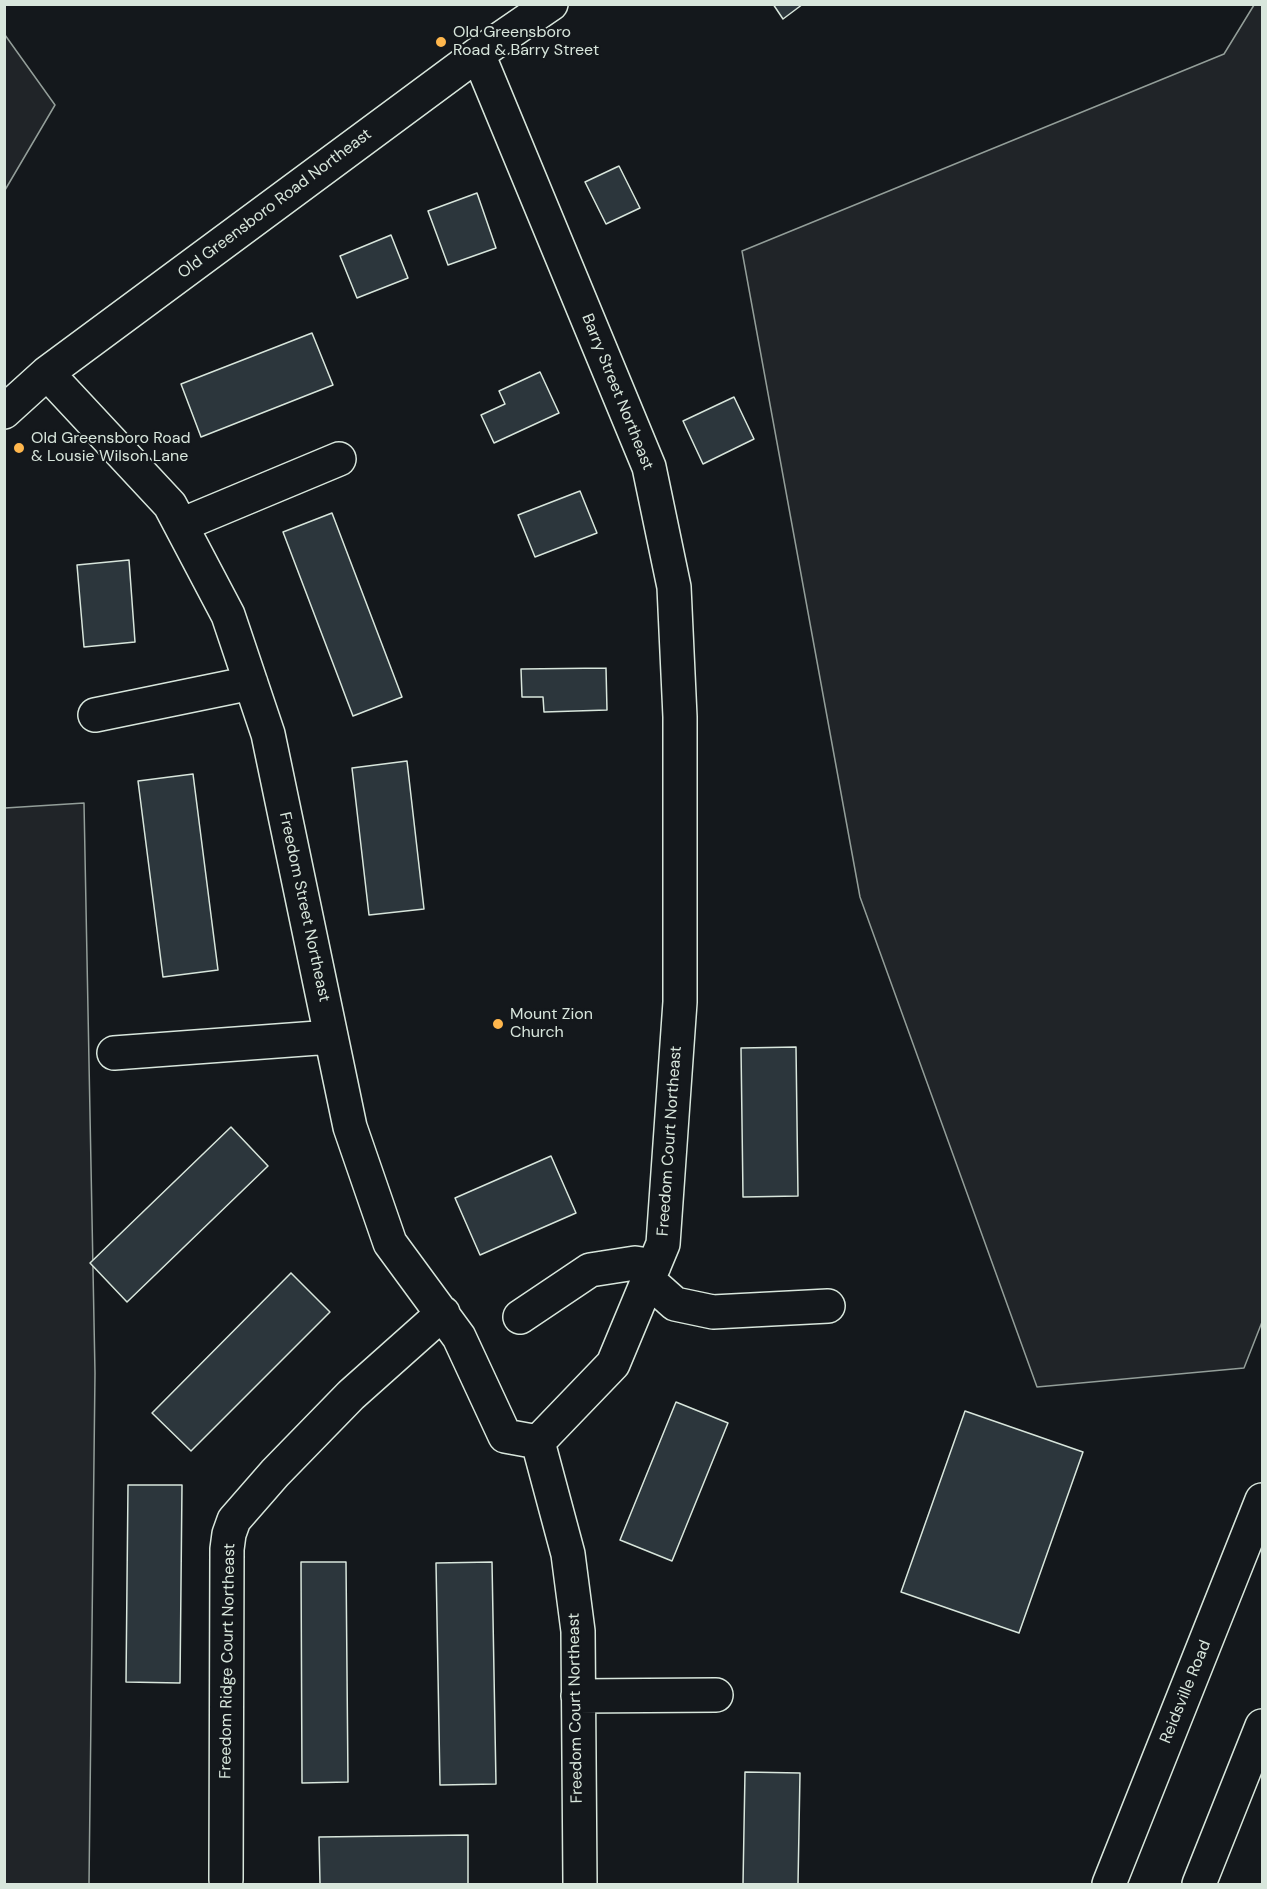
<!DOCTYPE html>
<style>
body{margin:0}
#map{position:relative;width:1267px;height:1889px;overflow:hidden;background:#14181c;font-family:"DM Sans",sans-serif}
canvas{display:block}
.frame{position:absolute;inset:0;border:6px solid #d8e6dc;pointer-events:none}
</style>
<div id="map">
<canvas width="1267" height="1889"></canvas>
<div class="frame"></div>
</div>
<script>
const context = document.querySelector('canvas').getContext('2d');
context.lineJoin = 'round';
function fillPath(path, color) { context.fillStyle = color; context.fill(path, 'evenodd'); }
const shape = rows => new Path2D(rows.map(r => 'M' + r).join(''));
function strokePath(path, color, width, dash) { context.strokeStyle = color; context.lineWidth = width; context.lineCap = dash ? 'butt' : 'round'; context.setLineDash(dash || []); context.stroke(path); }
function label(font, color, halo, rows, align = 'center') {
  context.font = font + ' "DM Sans",sans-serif'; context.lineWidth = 4.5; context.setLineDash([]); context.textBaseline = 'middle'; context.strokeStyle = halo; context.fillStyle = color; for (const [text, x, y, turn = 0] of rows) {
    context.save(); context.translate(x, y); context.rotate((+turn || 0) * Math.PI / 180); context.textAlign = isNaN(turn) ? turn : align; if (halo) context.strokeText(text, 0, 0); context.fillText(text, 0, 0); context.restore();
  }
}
const green = shape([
 [1254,5,1262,5,1262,1322,1244,1368,1037,1387,860,897,742,251,1224,54,1254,5],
 [5,35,55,105,5,190,5,35],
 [84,803,95,1373,89,1884,5,1884,5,808,84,803]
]);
const building = shape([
 [773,4,803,4,783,19,773,4],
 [619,166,640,208,606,224,585,182,619,166],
 [477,193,496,248,448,265,428,211,477,193],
 [391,235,408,278,357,298,340,256,391,235],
 [312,333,333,385,201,437,181,384,312,333],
 [540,372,559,413,494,443,481,415,505,404,499,391,540,372],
 [734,397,754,439,703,464,683,421,734,397],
 [580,491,597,533,535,557,518,515,580,491],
 [332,513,402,697,353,716,283,532,332,513],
 [129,560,135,642,84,647,77,565,129,560],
 [606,668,607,710,544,712,543,697,522,697,521,669,606,668],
 [407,761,424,909,369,915,352,768,407,761],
 [193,774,218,970,163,977,138,781,193,774],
 [796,1047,798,1196,743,1197,741,1048,796,1047],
 [231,1127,268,1166,127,1302,90,1263,231,1127],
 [551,1156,576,1213,480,1255,455,1198,551,1156],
 [291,1273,330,1312,191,1451,152,1413,291,1273],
 [676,1402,728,1423,672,1561,620,1540,676,1402],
 [965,1411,1083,1452,1019,1633,901,1592,965,1411],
 [128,1485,182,1485,180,1683,126,1682,128,1485],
 [301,1562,346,1562,348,1782,302,1783,301,1562],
 [492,1562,496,1784,440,1785,436,1563,492,1562],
 [745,1772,800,1773,798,1884,743,1884,745,1772],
 [468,1835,468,1884,320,1884,319,1837,468,1835]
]);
const minor = shape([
 [478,54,649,467,674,587,680,717,680,1002,663,1244,613,1364,538,1442],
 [47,373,170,505,228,615,268,734,350,1127,390,1243,459,1337,505,1436,538,1442],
 [4,412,47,373,478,54,551,4],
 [181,525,339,459],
 [95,715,251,683],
 [114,1053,331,1037],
 [648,1280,675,1304,713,1312,828,1306],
 [520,1317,590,1270,635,1263,654,1266],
 [538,1442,568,1554,578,1631,580,1884],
 [578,1696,716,1695],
 [226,1880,227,1549,229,1534,234,1520,275,1473,351,1395,443,1313]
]);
const highway = shape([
 [1109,1884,1262,1500],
 [1199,1884,1262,1726]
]);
const markers = [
 [441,42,6,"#ffb74d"],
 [19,448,6,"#ffb74d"],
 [498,1024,6,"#ffb74d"]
];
const poiNames = [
 ["Old Greensboro",453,33],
 ["Road & Barry Street",453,51],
 ["Old Greensboro Road",31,439],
 ["& Lousie Wilson Lane",31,457],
 ["Mount Zion",510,1015],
 ["Church",510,1033]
];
const streetNames = [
 ["Old Greensboro Road Northeast",275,204,-37],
 ["Barry Street Northeast",617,392,68],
 ["Freedom Street Northeast",304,907,78],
 ["Freedom Court Northeast",670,1141,-86],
 ["Freedom Ridge Court Northeast",228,1661,-89],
 ["Reidsville Road",1186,1692,-68],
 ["Freedom Court Northeast",576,1708,-91]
];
fillPath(green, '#202428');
strokePath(green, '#939e99', 1.5);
fillPath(building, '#2c363c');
strokePath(building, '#d8e6dc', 1.5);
strokePath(minor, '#d8e6dc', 36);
strokePath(highway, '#d8e6dc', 36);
strokePath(minor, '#14181c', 33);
strokePath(highway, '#14181c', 33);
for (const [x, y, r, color] of markers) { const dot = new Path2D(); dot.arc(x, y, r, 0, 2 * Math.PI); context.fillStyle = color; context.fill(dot); strokePath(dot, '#14181c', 2); }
label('16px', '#d8e6dc', '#14181c', poiNames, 'left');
label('16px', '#d8e6dc', '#14181c', streetNames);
</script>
